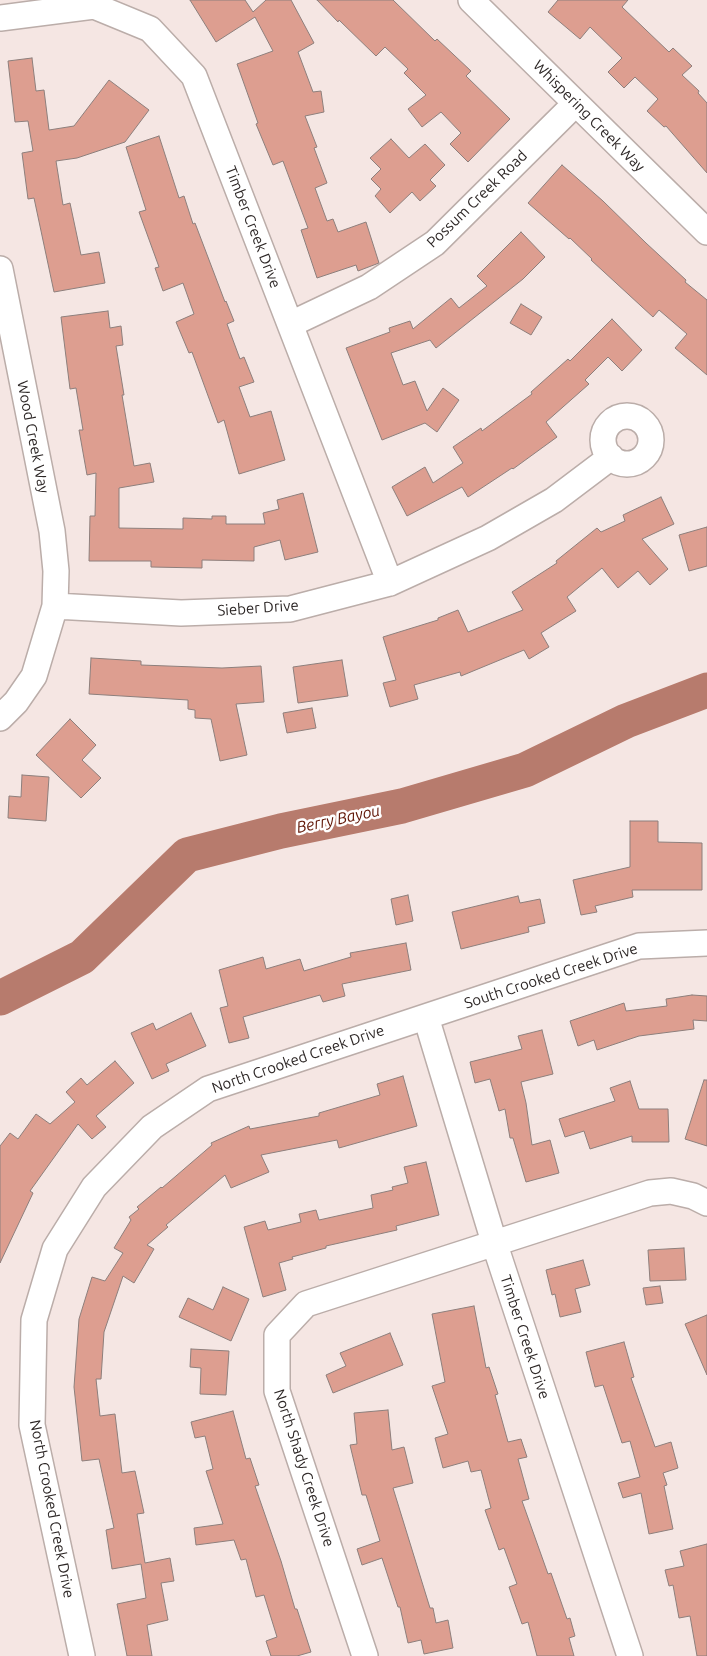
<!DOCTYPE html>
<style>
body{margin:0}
canvas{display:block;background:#f5e6e3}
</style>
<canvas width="707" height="1656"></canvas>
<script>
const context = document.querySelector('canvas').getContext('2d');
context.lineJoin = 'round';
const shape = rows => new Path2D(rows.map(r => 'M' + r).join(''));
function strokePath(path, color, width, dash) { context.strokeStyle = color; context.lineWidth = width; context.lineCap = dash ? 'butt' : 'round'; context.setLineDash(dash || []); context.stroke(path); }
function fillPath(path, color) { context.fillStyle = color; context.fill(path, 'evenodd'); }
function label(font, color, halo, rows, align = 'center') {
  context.font = font + ' Ubuntu,sans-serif'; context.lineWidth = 5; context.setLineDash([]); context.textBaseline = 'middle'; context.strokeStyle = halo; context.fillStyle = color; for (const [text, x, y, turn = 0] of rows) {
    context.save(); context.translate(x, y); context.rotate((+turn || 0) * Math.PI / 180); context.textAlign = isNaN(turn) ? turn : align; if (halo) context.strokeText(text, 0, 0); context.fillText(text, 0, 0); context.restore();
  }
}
const river = shape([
 [0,998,82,957,187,855,281,831,402,806,525,770,626,721,707,690]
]);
const building = shape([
 [190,0,245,0,253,12,266,0,291,0,314,43,298,52,313,92,321,91,324,112,305,116,317,147,314,148,327,183,315,188,327,221,333,219,338,232,366,222,379,263,358,271,356,265,317,278,301,230,308,228,283,161,273,165,256,124,258,123,237,64,273,51,255,17,216,42,190,0],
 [317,0,393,0,435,41,437,39,471,71,466,76,510,119,468,162,450,144,461,133,441,112,422,127,408,109,426,95,404,73,408,69,385,47,376,56,339,20,338,22,317,0],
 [558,0,628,0,622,7,669,52,673,48,692,66,682,75,699,91,698,93,707,103,707,173,666,126,664,127,647,111,658,99,635,77,624,88,608,72,622,58,590,27,580,39,548,12,558,0],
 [32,58,36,91,44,90,49,130,74,126,109,80,149,110,125,142,77,158,56,161,63,205,70,203,81,255,99,252,105,283,54,292,34,198,28,199,22,153,33,151,28,121,15,122,8,61,32,58],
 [159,136,179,198,184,196,193,224,195,223,225,302,226,301,234,321,227,324,240,359,244,357,254,382,239,387,250,417,271,411,285,460,239,474,224,420,218,423,192,352,189,353,176,322,194,314,183,283,163,291,155,268,159,267,139,212,146,210,126,147,159,136],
 [391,139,409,158,425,144,445,165,430,180,436,186,420,201,412,192,390,213,375,196,381,189,371,179,381,169,370,158,391,139],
 [562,165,603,201,646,243,686,280,685,282,707,300,707,375,675,348,687,334,659,310,653,317,591,260,592,259,570,238,569,239,528,203,562,165],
 [521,232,545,257,523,279,436,348,430,340,391,353,403,385,415,381,427,411,443,388,459,400,437,432,425,423,382,440,346,348,390,332,389,328,410,321,413,329,451,298,459,308,487,286,477,276,521,232],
 [521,304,542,317,531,335,510,323,521,304],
 [108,311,110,328,121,326,123,345,116,346,124,395,122,395,134,466,150,463,154,482,119,488,119,528,183,529,183,518,212,519,212,516,226,516,226,524,265,524,263,513,279,509,277,500,303,493,318,552,285,560,280,540,254,547,254,561,202,560,202,568,151,567,151,561,89,561,90,516,95,516,96,473,87,475,79,430,83,430,76,388,70,389,61,317,108,311],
 [612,319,642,350,622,371,608,357,585,380,589,384,546,422,557,437,513,469,512,468,468,497,462,487,407,516,392,487,425,467,433,483,463,463,453,447,481,428,482,431,532,394,531,392,568,359,570,361,612,319],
 [661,497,674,524,642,539,668,569,650,585,638,571,618,588,602,568,567,597,576,611,541,633,549,647,529,659,524,650,461,676,460,672,414,685,418,699,390,707,383,683,396,680,383,637,438,620,438,618,458,610,468,632,523,610,512,592,557,563,556,561,597,528,601,532,625,521,623,515,661,497],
 [707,527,707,566,689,571,679,535,707,527],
 [91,658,141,661,141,665,222,668,261,666,264,702,236,704,247,755,220,761,211,719,195,718,195,710,188,709,188,700,89,694,91,658],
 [342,660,348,696,298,703,293,667,342,660],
 [312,708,316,728,287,733,283,713,312,708],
 [70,719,96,745,82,760,101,778,81,798,36,755,70,719],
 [22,775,49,777,46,821,8,818,9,796,21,797,22,775],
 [630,821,658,821,658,842,702,843,702,890,632,890,633,897,595,906,597,912,581,915,573,880,630,867,630,821],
 [408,895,413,921,396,925,391,899,408,895],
 [518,896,520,903,540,899,545,923,528,927,529,932,461,949,452,912,518,896],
 [406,943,411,970,342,984,345,996,323,1002,320,995,243,1017,249,1038,229,1043,220,1008,228,1006,219,970,263,957,266,969,300,959,304,971,351,957,350,953,406,943],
 [692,995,707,996,707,1021,693,1020,694,1029,639,1036,597,1050,594,1040,578,1046,570,1021,624,1003,626,1011,667,1006,666,999,692,995],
 [191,1013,206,1046,166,1064,169,1071,152,1079,131,1033,153,1023,156,1030,191,1013],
 [542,1030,553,1074,521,1082,526,1103,532,1145,550,1140,559,1173,526,1182,513,1138,510,1138,505,1109,499,1111,490,1079,475,1083,470,1062,522,1049,518,1036,542,1030],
 [115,1061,134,1083,96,1116,106,1127,92,1139,78,1124,30,1191,33,1193,0,1263,0,1146,10,1133,18,1139,36,1114,50,1124,75,1102,66,1092,81,1078,87,1085,115,1061],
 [403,1076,417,1126,339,1148,337,1140,261,1155,269,1172,231,1188,225,1175,166,1225,168,1227,147,1245,154,1249,134,1283,123,1276,104,1332,101,1379,96,1379,100,1416,115,1414,122,1473,135,1471,144,1513,137,1514,145,1563,170,1558,174,1581,161,1583,168,1620,147,1625,152,1656,127,1656,117,1604,146,1598,141,1564,112,1569,106,1530,114,1528,99,1459,82,1461,74,1387,79,1319,92,1277,105,1281,123,1253,114,1248,131,1220,129,1217,139,1209,137,1207,161,1187,162,1188,212,1145,211,1143,249,1126,250,1129,319,1116,319,1113,380,1095,377,1084,403,1076],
 [704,1080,707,1080,707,1146,685,1139,704,1080],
 [630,1081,639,1109,668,1109,669,1142,632,1142,632,1136,590,1149,584,1131,565,1137,559,1119,615,1101,610,1088,630,1081],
 [426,1162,439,1215,396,1226,397,1230,326,1246,326,1248,292,1257,293,1259,279,1263,286,1290,263,1297,244,1227,265,1221,268,1230,301,1222,299,1214,316,1210,319,1220,373,1208,371,1195,393,1190,392,1187,408,1183,404,1167,426,1162],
 [684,1248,686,1280,650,1281,648,1250,684,1248],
 [583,1260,590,1285,575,1289,581,1312,560,1317,555,1294,552,1295,546,1270,583,1260],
 [660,1286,663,1303,646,1305,643,1288,660,1286],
 [223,1287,249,1299,231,1341,179,1317,188,1298,213,1310,223,1287],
 [474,1306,486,1368,489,1367,498,1394,495,1395,508,1442,521,1439,527,1457,518,1459,529,1499,522,1501,548,1574,551,1573,567,1619,570,1618,575,1636,569,1638,574,1656,537,1656,528,1622,522,1624,509,1587,517,1584,504,1548,499,1550,485,1510,491,1508,481,1470,471,1472,468,1461,443,1468,435,1438,448,1434,432,1386,445,1382,432,1314,474,1306],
 [707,1315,707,1375,685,1324,707,1315],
 [390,1333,403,1365,333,1393,326,1375,346,1366,340,1353,390,1333],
 [624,1342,634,1377,631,1378,655,1447,671,1442,678,1468,663,1473,667,1485,664,1486,673,1529,649,1534,641,1493,623,1498,618,1483,640,1477,630,1441,622,1443,603,1385,595,1387,586,1352,624,1342],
 [191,1349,229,1351,226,1395,200,1394,201,1368,190,1367,191,1349],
 [388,1410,392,1450,404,1447,413,1483,393,1488,430,1608,433,1608,436,1623,448,1620,453,1648,424,1654,421,1640,408,1643,400,1607,398,1607,382,1558,362,1565,357,1549,380,1541,366,1495,362,1495,350,1445,357,1444,354,1413,388,1410],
 [233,1411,246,1459,250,1458,259,1485,255,1486,281,1561,295,1609,297,1609,311,1652,297,1656,271,1656,266,1641,277,1637,264,1595,256,1597,246,1559,241,1560,234,1540,196,1545,194,1528,223,1524,206,1471,213,1469,205,1436,195,1438,191,1422,233,1411],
 [707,1544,707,1656,697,1656,690,1616,679,1618,673,1585,669,1586,665,1570,684,1566,680,1551,707,1544]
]);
const minor = shape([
 [471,0,707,232],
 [0,18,94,6,150,29,194,76,390,583],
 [0,269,52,531,56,571,55,606,34,676,16,702,0,718],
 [291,324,369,287,435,243,575,104],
 '603 440a24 24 0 1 1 48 0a24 24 0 1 1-48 0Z',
 [55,606,181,613,290,609,390,583,488,538,554,500,611,457],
 [426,1017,494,1242,630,1656],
 [82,1656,32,1425,34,1320,55,1249,94,1187,152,1127,208,1089,639,946,707,943],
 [365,1656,277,1391,277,1335,306,1304,650,1193,671,1191,693,1196,707,1203]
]);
const streetNames = [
 ["Whispering Creek Way",589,116,45],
 ["Possum Creek Road",477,199,-44],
 ["Timber Creek Drive",253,227,69],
 ["Wood Creek Way",33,437,79],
 ["Sieber Drive",258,608,-4],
 ["South Crooked Creek Drive",551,976,-18],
 ["North Crooked Creek Drive",298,1059,-19],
 ["Timber Creek Drive",525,1337,72],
 ["North Shady Creek Drive",304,1468,72],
 ["North Crooked Creek Drive",52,1509,79]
];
const waterNames = [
 ["Berry Bayou",338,819,-12]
];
strokePath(river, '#b77b6d', 35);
fillPath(building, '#dd9e90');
strokePath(building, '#8d7f7c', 1);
strokePath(minor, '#bbada9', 28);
strokePath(minor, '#fff', 25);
label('15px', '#2d2726', '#fff', streetNames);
label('italic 16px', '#611707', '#fff', waterNames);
</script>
